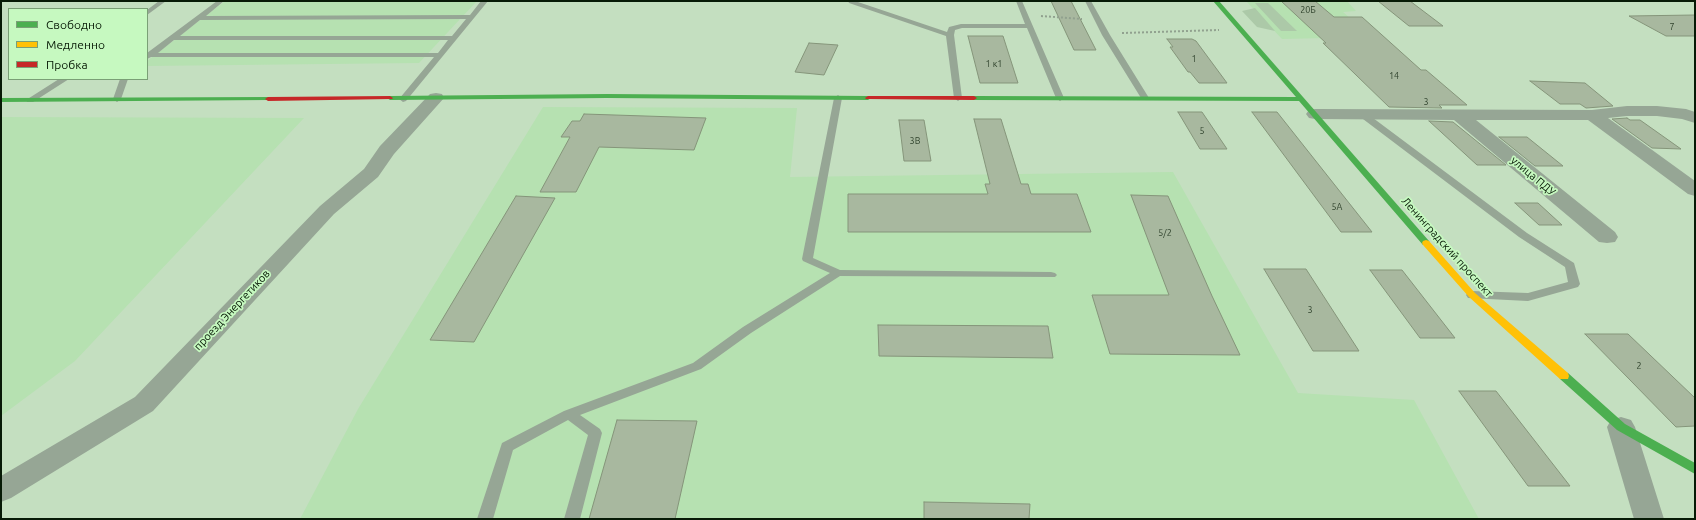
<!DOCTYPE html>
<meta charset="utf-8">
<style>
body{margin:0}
#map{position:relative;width:1696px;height:520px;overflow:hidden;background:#c4dfc0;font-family:Ubuntu,sans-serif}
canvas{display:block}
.frame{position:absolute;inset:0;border:2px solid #071a06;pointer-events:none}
.legend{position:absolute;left:8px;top:8px;width:140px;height:72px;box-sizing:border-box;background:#c6f9c0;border:1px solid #7aa076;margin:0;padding:5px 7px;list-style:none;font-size:12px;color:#071a06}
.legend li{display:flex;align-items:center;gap:8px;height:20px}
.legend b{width:20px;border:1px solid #7aa076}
</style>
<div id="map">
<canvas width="1696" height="520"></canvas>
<div class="frame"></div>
<ul class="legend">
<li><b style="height:5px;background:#4caf50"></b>Свободно</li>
<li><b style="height:5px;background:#ffc107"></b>Медленно</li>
<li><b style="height:5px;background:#c62828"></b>Пробка</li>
</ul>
</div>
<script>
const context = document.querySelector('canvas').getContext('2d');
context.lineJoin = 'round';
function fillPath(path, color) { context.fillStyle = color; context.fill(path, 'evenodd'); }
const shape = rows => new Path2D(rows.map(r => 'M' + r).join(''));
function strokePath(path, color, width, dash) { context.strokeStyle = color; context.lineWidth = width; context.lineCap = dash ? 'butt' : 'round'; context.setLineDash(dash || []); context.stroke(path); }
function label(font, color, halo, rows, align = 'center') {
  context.font = font + ' Ubuntu,sans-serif'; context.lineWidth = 3.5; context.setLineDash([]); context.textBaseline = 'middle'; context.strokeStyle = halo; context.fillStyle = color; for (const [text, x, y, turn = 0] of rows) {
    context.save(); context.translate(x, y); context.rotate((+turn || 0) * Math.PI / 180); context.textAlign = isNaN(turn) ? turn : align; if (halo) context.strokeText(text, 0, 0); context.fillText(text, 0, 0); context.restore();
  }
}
const built = shape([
 [225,1,477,1,419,63,147,66,147,61],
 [1246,1,1347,1,1356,11,1343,12,1372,37,1282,39],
 [543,107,797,108,790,177,1173,172,1298,393,1414,400,1479,519,300,519,358,409],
 [1,117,304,118,75,361,1,416]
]);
const green = shape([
 [1255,3,1268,3,1297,31,1281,31],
 [1255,8,1275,31,1257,27,1242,11]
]);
const building = shape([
 [1051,1,1071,1,1096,50,1074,50,1051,1],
 [1281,1,1315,1,1334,17,1362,17,1421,70,1426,70,1467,105,1439,105,1442,108,1389,107,1323,43,1326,43,1281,1],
 [1378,1,1410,1,1443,26,1409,26,1378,1],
 [1695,15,1695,36,1666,36,1629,16,1695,15],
 [968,36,1003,36,1018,83,980,83,968,36],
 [1167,39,1192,39,1196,41,1227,83,1199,83,1190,72,1188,72,1170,47,1173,47,1167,39],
 [809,43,838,45,824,75,795,72,809,43],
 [1530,81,1585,83,1613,106,1586,108,1580,104,1560,104,1530,81],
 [1178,112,1202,112,1227,149,1200,149,1178,112],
 [1252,112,1277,112,1372,232,1341,232,1252,112],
 [584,114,706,118,694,150,599,147,576,192,540,192,570,137,561,137,572,121,580,121,584,114],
 [1627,118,1630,120,1640,120,1681,149,1652,148,1612,119,1627,118],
 [974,119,1001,119,1021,184,1028,184,1031,194,1077,194,1091,232,848,232,848,194,988,194,985,184,990,184,974,119],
 [899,120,924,120,931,161,904,161,899,120],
 [1429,121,1453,122,1506,165,1477,165,1429,121],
 [1499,137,1527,137,1563,166,1535,166,1499,137],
 [1131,195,1168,196,1212,296,1240,355,1110,354,1092,295,1169,295,1131,195],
 [516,196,555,198,474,342,430,340,516,196],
 [1515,203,1538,203,1562,225,1539,225,1515,203],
 [1264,269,1306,269,1359,351,1313,351,1264,269],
 [1370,270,1402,270,1455,338,1420,338,1370,270],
 [878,325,1048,326,1053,358,879,356,878,325],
 [1585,334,1628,334,1695,398,1695,426,1676,427,1585,334],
 [1459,391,1496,391,1570,486,1528,486,1459,391],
 [617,420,697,421,675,519,589,519,617,420],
 [924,502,1030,504,1029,519,924,519,924,502]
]);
const path = shape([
 [1041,16,1082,19],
 [1122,33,1219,30]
]);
const lane = shape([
 [159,1,166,1,147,15,147,10,159,1],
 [217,1,224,1,206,16,470,15,481,1,488,1,406,101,403,102,399,99,434,57,151,57,147,59,147,53,217,1],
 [466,19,452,36,180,36,200,20,466,19],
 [174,40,448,40,438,53,158,53,174,40],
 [848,1,855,1,947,32,949,27,961,24,1025,24,1016,1,1022,1,1064,98,1060,101,1056,98,1027,28,962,28,955,30,954,35,962,98,958,101,954,98,946,36,849,3,848,1],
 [1085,1,1091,1,1110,35,1149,98,1148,100,1142,100,1141,98,1102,35,1085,1],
 [59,79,69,79,33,102,27,102,26,100,59,79],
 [120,79,128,79,121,99,117,102,113,99,120,79],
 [838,95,842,98,813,258,840,270,1051,272,1055,273,1057,275,1055,277,840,276,751,333,701,369,580,415,600,429,602,433,580,519,564,519,588,435,568,420,513,450,493,519,477,519,502,443,564,411,693,363,743,327,830,273,803,261,802,259,834,98,838,95],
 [1362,111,1365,112,1527,233,1574,263,1580,284,1578,287,1528,301,1468,298,1466,295,1468,292,1472,291,1528,293,1568,282,1565,267,1519,237,1359,116,1358,114,1359,112,1362,111]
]);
const street = shape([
 [436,93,442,94,444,98,394,154,378,177,334,214,153,411,11,498,1,502,1,476,135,397,320,206,364,169,380,146,430,94,436,93],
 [1627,106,1657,106,1686,109,1695,112,1695,123,1682,119,1657,116,1627,116,1608,118,1695,181,1695,196,1688,194,1588,120,1476,120,1615,232,1618,237,1615,242,1607,243,1599,242,1454,120,1315,119,1309,118,1306,114,1309,110,1315,109,1592,110,1627,106],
 [1621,417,1631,420,1635,427,1664,519,1634,519,1607,427,1611,420,1621,417]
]);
const fast = shape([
 [1213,1,1219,1,1429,241,1430,243,1429,245,1423,245,1299,101,974,100,971,98,974,96,1296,97,1213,1],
 [607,94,868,96,871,98,868,100,607,98,390,100,387,98,390,96,607,94],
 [268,97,270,98,270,100,1,102,1,98,268,97],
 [1564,372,1568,373,1625,424,1695,463,1695,474,1617,430,1560,379,1559,376,1560,373,1564,372]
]);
const slow = shape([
 [1426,240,1429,241,1475,293,1568,373,1569,376,1568,379,1560,379,1469,297,1423,245,1422,243,1423,241,1426,240]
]);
const jam = shape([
 [390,96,393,98,392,99,268,101,265,99,268,97,390,96],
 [868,96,974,96,977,98,974,100,866,99,865,98,868,96]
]);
const numberNames = [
 ["20Б",1308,10],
 ["7",1672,27],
 ["1",1194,59],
 ["1 к1",994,64],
 ["14",1394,76],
 ["3",1426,102],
 ["5",1202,131],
 ["3В",915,141],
 ["5А",1337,207],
 ["5/2",1165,233],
 ["3",1310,310],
 ["2",1639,366]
];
const streetNames = [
 ["улица ПДУ",1533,176,40],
 ["Ленинградский проспект",1447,247,48],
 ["проезд Энергетиков",232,310,-47]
];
fillPath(built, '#b6e1b1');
fillPath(green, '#acc9a8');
fillPath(building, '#a8b89f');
strokePath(building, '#85957a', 1);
strokePath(path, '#91a18f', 2, [2, 2]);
fillPath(lane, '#96a695');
fillPath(street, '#96a695');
fillPath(fast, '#4caf50');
fillPath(slow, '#ffc107');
fillPath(jam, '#c62828');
label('9px', '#2f422c', null, numberNames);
label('11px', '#071a06', '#c6f9c0', streetNames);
</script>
